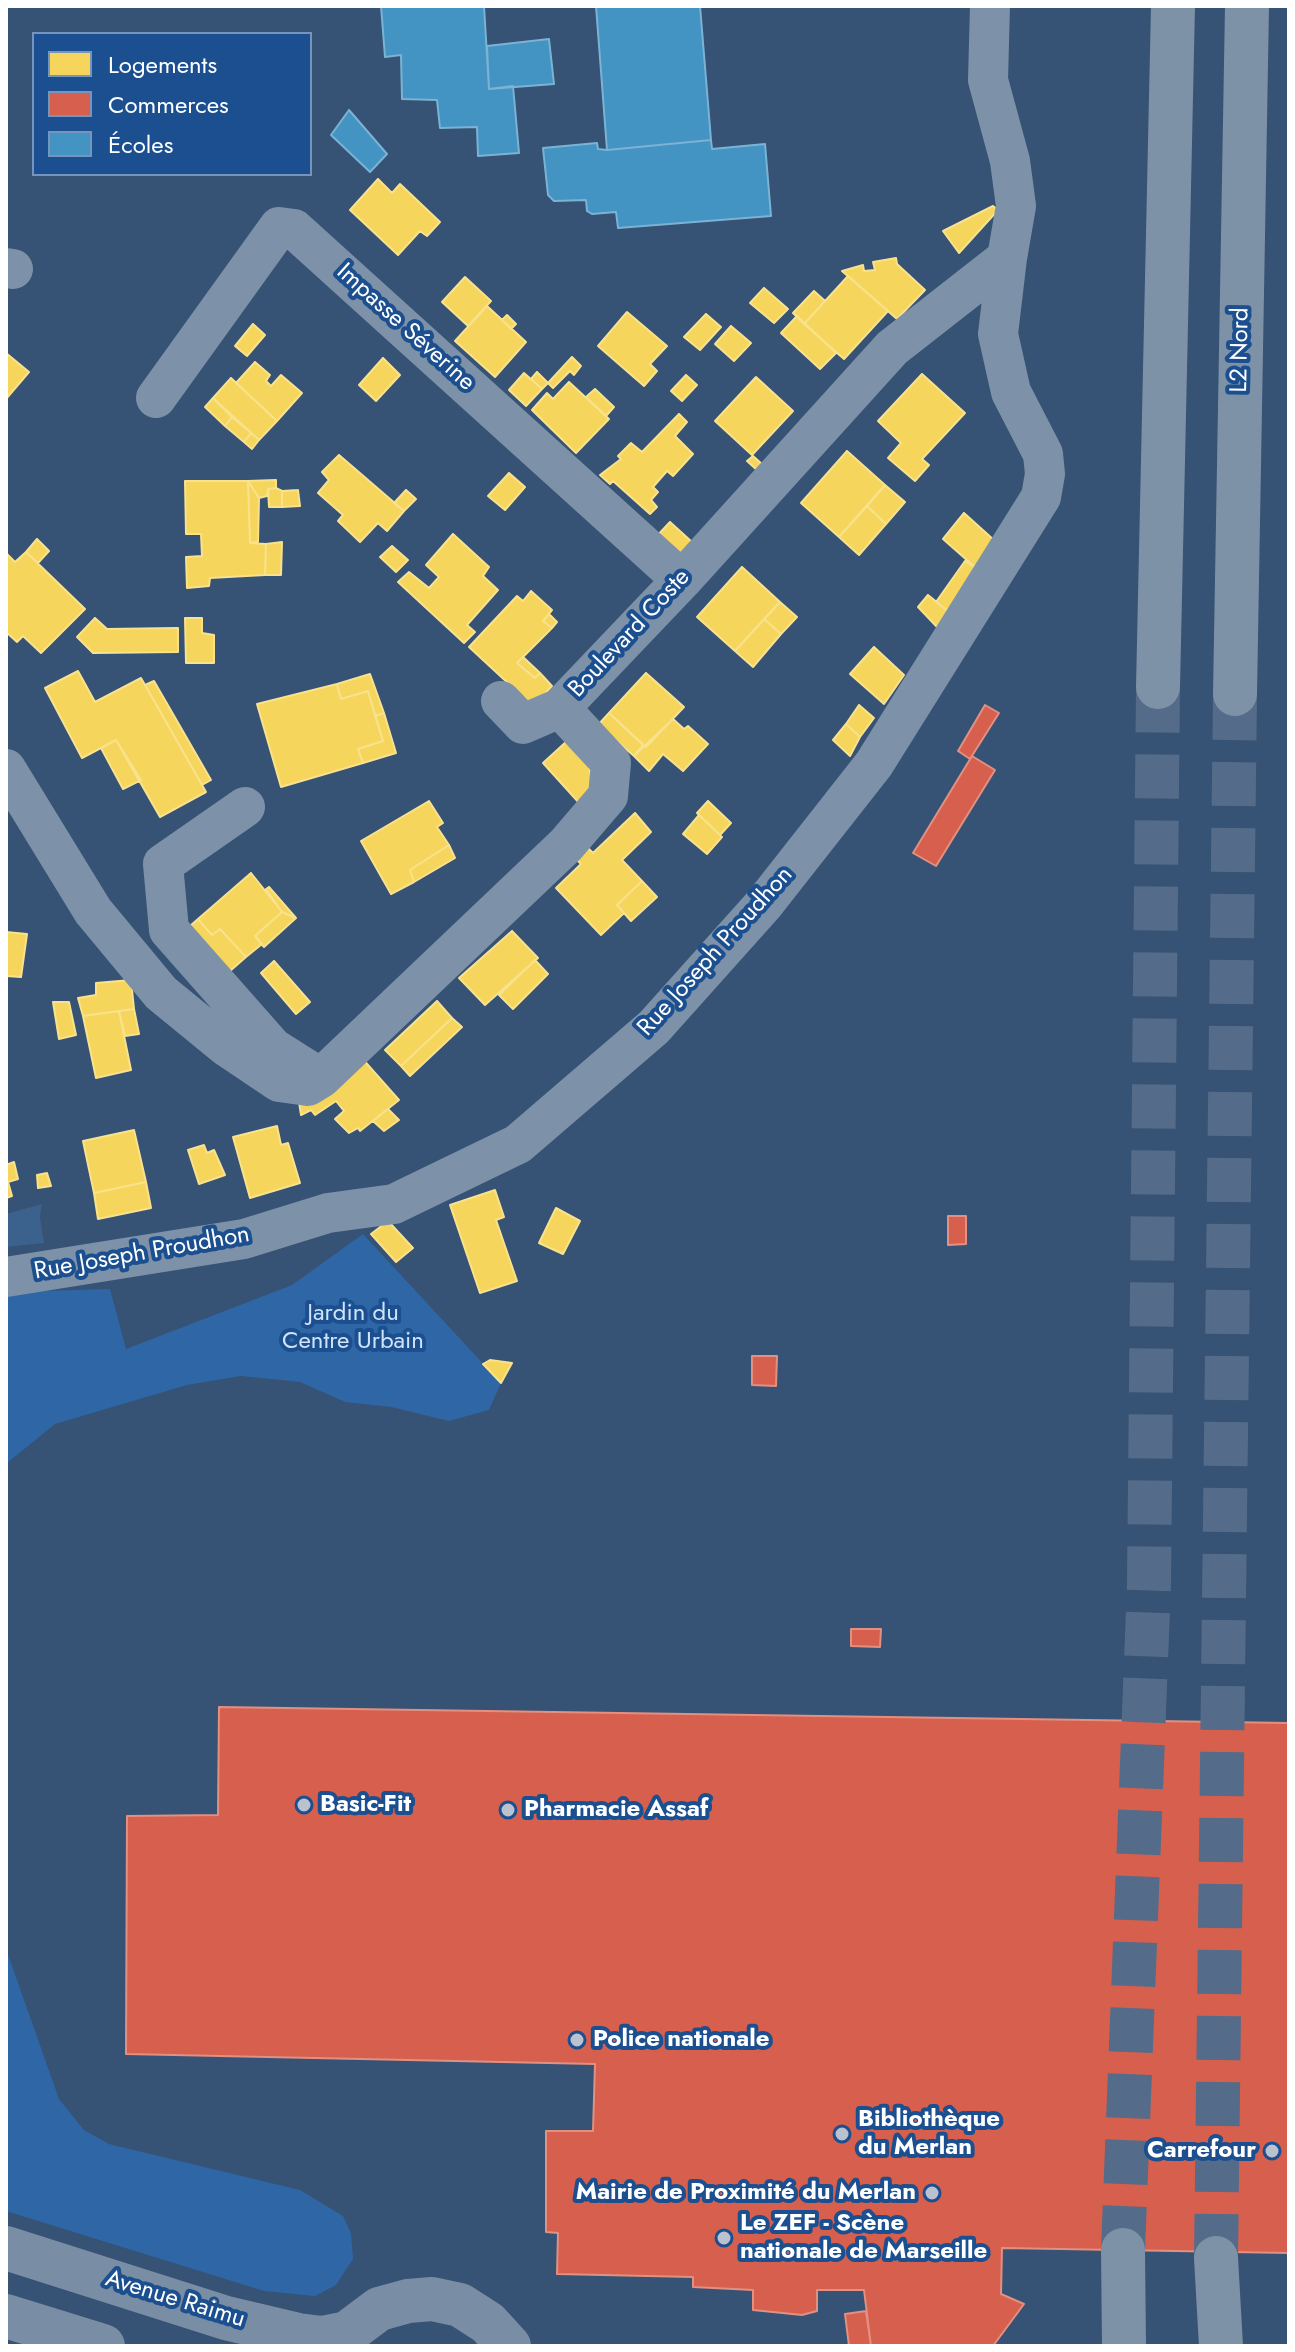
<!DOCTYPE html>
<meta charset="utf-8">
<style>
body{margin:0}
#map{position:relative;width:1295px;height:2352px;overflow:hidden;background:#365274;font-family:Jost,sans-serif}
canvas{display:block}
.frame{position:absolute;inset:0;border:8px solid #fff;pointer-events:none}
.legend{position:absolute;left:32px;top:32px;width:280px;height:144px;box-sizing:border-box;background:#1b4f8f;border:2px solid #7695bc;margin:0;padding:10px 14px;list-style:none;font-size:24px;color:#fff}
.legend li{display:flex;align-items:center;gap:16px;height:40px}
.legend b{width:40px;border:2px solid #7695bc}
</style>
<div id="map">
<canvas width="1295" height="2352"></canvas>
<div class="frame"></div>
<ul class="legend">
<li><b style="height:22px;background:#f6d55c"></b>Logements</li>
<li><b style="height:22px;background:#d6604d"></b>Commerces</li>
<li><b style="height:22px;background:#4393c3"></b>Écoles</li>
</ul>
</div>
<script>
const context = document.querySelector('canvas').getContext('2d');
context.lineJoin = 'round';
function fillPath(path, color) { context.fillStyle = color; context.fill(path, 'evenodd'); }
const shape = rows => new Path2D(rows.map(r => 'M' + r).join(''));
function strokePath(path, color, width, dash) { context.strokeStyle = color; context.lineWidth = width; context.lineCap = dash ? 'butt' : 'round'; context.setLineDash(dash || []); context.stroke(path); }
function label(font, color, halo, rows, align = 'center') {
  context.font = font + ' Jost,sans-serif'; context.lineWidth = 8; context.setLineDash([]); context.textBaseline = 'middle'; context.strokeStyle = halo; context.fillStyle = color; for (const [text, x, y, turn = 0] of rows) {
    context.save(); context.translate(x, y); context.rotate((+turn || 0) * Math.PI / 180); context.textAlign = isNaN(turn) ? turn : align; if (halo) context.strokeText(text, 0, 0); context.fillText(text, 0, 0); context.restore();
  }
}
const green = shape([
 [363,1234,501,1383,489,1410,449,1421,391,1407,345,1402,300,1382,241,1376,187,1385,55,1424,6,1464,6,1292,110,1289,126,1349,292,1285],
 [6,1949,59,2099,84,2130,109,2144,300,2190,343,2216,351,2233,353,2259,336,2285,315,2296,264,2291,6,2211]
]);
const water = shape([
 [42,1204,40,1217,44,1243,6,1247,6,1214]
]);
const homes = shape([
 [378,179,392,193,400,184,440,222,427,236,420,231,398,255,350,210,378,179],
 [993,206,998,210,959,253,943,231,993,206],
 [896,258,897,264,925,290,897,319,842,271,863,265,864,271,875,270,873,262,896,258],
 [848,276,888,311,844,359,804,324,848,276],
 [465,277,491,301,468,326,442,302,465,277],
 [764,288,788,309,774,323,750,303,764,288],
 [814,291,825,301,804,324,793,313,814,291],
 [487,306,526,342,495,377,455,341,487,306],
 [627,312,667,346,650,364,657,371,644,386,598,346,627,312],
 [706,314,721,327,700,350,684,337,706,314],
 [507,315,516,324,511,329,502,320,507,315],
 [797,316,836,353,820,369,781,333,797,316],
 [253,324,265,335,247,356,235,346,253,324],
 [731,326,751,343,734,361,715,344,731,326],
 [6,353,29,372,6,399,6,353],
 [572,357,581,366,574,375,570,371,553,388,548,383,572,357],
 [383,358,400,375,376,401,359,385,383,358],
 [255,362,270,375,266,381,271,386,281,375,302,393,277,421,236,383,255,362],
 [537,372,548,383,542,389,531,379,537,372],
 [524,373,542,389,526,406,509,390,524,373],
 [922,374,965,413,922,459,929,465,915,481,888,458,901,443,878,421,922,374],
 [686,375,697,385,682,401,671,391,686,375],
 [756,377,793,411,752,455,715,421,756,377],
 [231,378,277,421,259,440,213,398,231,378],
 [569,382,609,419,576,453,532,410,547,393,553,399,569,382],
 [595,389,614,407,606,416,586,397,595,389],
 [213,398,232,417,225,426,205,407,213,398],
 [679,414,687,422,675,436,693,454,673,476,667,471,653,487,658,492,651,500,657,507,650,514,613,481,610,484,600,475,621,459,618,456,631,443,642,452,679,414],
 [232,417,251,433,244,442,225,426,232,417],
 [251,433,259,440,252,449,244,442,251,433],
 [847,451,885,485,839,537,801,503,847,451],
 [339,455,404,511,387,531,378,523,360,542,338,521,343,515,318,493,329,480,322,472,339,455],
 [753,456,763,465,758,471,747,461,753,456],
 [509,473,525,487,505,510,488,496,509,473],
 [276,480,276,488,268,489,267,496,259,498,248,481,276,480],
 [185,481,248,481,250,543,266,544,265,575,210,578,209,586,187,588,186,557,202,556,201,534,186,534,185,481],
 [248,481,259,498,258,542,250,543,248,481],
 [885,485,905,502,886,524,867,506,885,485],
 [276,488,282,491,282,507,269,507,268,489,276,488],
 [298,490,300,506,282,507,282,491,298,490],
 [406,490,416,499,404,511,394,503,406,490],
 [867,506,886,524,859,555,839,537,867,506],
 [964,513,995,541,977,569,943,539,964,513],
 [670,522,692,542,678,558,655,538,670,522],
 [453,534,489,567,483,576,498,590,467,625,475,632,464,643,398,582,409,572,429,588,439,577,426,565,453,534],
 [37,539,49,551,38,563,26,552,37,539],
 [282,542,281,575,265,575,266,544,282,542],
 [392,546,408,560,396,572,380,557,392,546],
 [26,552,85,609,41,653,23,636,17,642,6,632,6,553,15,562,26,552],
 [965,561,977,569,949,612,936,602,965,561],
 [742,567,780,602,735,651,697,617,742,567],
 [531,591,552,610,543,621,552,628,517,663,535,678,540,673,552,686,541,698,537,710,469,647,517,596,523,601,531,591],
 [928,595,949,612,937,627,918,607,928,595],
 [780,602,797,617,781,634,764,619,780,602],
 [549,614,557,622,552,628,543,621,549,614],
 [95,618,107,629,178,628,178,652,93,653,77,637,95,618],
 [185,618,202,618,202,633,214,635,214,663,186,663,185,618],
 [764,619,781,634,753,667,735,651,764,619],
 [874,647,904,675,884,704,850,674,874,647],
 [523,657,540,673,535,678,517,663,523,657],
 [78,671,95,702,141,678,206,792,160,817,116,740,82,758,45,688,78,671],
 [646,673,684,707,646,747,609,713,646,673],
 [370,674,384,713,375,716,368,691,341,699,337,684,370,674],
 [154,681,211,780,202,785,145,685,154,681],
 [337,684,341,699,368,691,383,741,358,749,363,763,281,787,257,704,337,684],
 [859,705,874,718,860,737,846,724,859,705],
 [384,713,396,753,363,763,358,749,383,741,375,716,384,713],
 [609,713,643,745,634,756,598,725,609,713],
 [673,719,684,729,688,726,708,744,683,771,663,754,649,771,634,756,673,719],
 [846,724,860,737,850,756,833,740,846,724],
 [116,740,141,780,123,789,101,748,116,740],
 [567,741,589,766,591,777,590,794,581,805,543,763,567,741],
 [429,801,443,823,437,827,449,845,410,870,414,882,391,894,361,841,429,801],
 [708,801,731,823,720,835,697,813,708,801],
 [635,813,651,832,622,860,642,881,617,905,624,913,601,935,556,888,581,864,573,856,585,845,593,853,635,813],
 [699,815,722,837,707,854,683,834,699,815],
 [449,845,455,858,414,882,410,870,449,845],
 [251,873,282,912,255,936,262,944,246,957,220,929,212,935,198,919,251,873],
 [642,881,657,897,631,921,617,905,642,881],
 [269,887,296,918,282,912,266,889,269,887],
 [282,912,296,918,264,947,255,936,282,912],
 [198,919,212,935,220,929,246,957,230,971,190,926,198,919],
 [512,931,538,958,485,1005,459,978,512,931],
 [6,932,27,934,21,977,6,976,6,932],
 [535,960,548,974,513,1009,499,995,535,960],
 [274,961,310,1002,296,1014,261,973,274,961],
 [131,980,134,1009,83,1016,78,998,96,995,96,983,131,980],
 [437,1001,452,1018,401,1066,385,1050,437,1001],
 [53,1002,69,1002,76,1035,59,1039,53,1002],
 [134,1009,139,1034,125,1036,119,1011,134,1009],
 [119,1011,131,1070,96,1078,83,1016,119,1011],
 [452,1018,462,1027,410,1076,401,1066,452,1018],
 [360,1056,399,1100,360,1131,358,1128,349,1133,335,1119,344,1111,336,1101,315,1115,311,1110,301,1115,299,1102,360,1056],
 [388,1109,399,1120,384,1131,373,1121,388,1109],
 [277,1126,281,1145,288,1143,300,1183,250,1198,233,1137,277,1126],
 [134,1130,146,1182,94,1193,83,1141,134,1130],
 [204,1145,207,1153,214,1150,225,1175,199,1184,188,1150,204,1145],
 [14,1162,18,1179,8,1182,12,1196,6,1198,6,1165,14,1162],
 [47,1173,51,1186,38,1188,37,1175,47,1173],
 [146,1182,151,1208,98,1219,94,1193,146,1182],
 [495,1190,504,1217,496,1220,517,1281,480,1293,450,1205,495,1190],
 [556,1208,580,1221,563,1254,539,1243,556,1208],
 [388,1221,413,1248,396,1262,371,1234,388,1221],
 [490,1360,512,1363,501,1383,483,1364,490,1360]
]);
const shops = shape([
 [985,705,999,713,970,759,958,751,985,705],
 [972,756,995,770,936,866,913,853,972,756],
 [948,1216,966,1216,966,1244,948,1245,948,1216],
 [752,1356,777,1356,776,1386,752,1385,752,1356],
 [851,1629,881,1629,880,1647,851,1646,851,1629],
 [219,1707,1289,1723,1289,2253,1002,2248,1001,2294,1024,2304,993,2346,871,2346,864,2290,817,2290,817,2311,802,2315,753,2310,753,2290,693,2287,693,2277,557,2274,558,2233,546,2232,546,2131,593,2131,595,2064,126,2054,127,1816,218,1815,219,1707],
 [866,2311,871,2346,849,2346,845,2314,866,2311]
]);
const schools = shape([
 [381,6,484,6,489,89,513,86,519,153,478,156,477,127,440,128,437,100,402,99,401,55,385,57,381,6],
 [596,6,700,6,711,140,607,150,596,6],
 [549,39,554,84,489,89,487,46,549,39],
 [349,110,387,154,370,172,331,135,349,110],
 [711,140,712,149,765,144,771,216,618,228,616,212,592,214,587,211,586,200,554,201,548,195,543,148,597,143,598,149,607,150,711,140]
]);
const highwayTunnel = shape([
 [1123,2250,1149,1584,1158,687],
 [1216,2258,1235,694]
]);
const street = shape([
 [6,268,13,269],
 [156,398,279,227,294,229,682,580],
 [501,701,523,724,560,708],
 [6,769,93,911,161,993,227,1047,279,1082,308,1086,321,1078,566,845,608,796,611,763,560,708,682,580,892,348,1007,258,1016,206,1010,161,988,80,990,6],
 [245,807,163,864,169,930,273,1048,311,1072],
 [6,1277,244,1239,328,1213,394,1204,518,1144,654,1027,764,904,874,764,1041,497,1045,474,1043,454,1011,392,998,334,1007,258]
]);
const secondary = shape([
 [6,2248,226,2318,298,2335,322,2338,347,2333],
 [6,2316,103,2346],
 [341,2346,347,2333,379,2309,408,2301,432,2299,460,2305,488,2323,509,2346]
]);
const highway = shape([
 [1158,687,1173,6],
 [1235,694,1247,6],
 [1123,2250,1124,2346],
 [1216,2258,1221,2346]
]);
const markers = [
 [304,1805,8,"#b9c2ce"],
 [508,1810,8,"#b9c2ce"],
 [577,2040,8,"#b9c2ce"],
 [842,2134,8,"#b9c2ce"],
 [1272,2151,8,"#b9c2ce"],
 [932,2193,8,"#b9c2ce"],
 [724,2238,8,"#b9c2ce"]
];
const streetNames = [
 ["Impasse Séverine",405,328,42],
 ["L2 Nord",1241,350,-89],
 ["Boulevard Coste",630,634,-47],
 ["Rue Joseph Proudhon",716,952,-48],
 ["Rue Joseph Proudhon",142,1254,-10],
 ["Avenue Raimu",175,2300,17]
];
const parkNames = [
 ["Jardin du",353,1314],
 ["Centre Urbain",353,1342]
];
const poiNames = [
 ["Basic-Fit",320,1805],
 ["Pharmacie Assaf",524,1810],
 ["Police nationale",593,2040],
 ["Bibliothèque",858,2120],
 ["du Merlan",858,2148],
 ["Carrefour",1256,2151,"right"],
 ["Mairie de Proximité du Merlan",916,2193,"right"],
 ["Le ZEF - Scène",740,2224],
 ["nationale de Marseille",740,2252]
];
fillPath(green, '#2f66a5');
fillPath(water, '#3b618d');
fillPath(homes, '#f6d55c');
strokePath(homes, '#f9e28d', 2);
fillPath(shops, '#d6604d');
strokePath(shops, '#e29082', 2);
fillPath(schools, '#4393c3');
strokePath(schools, '#7bb3d5', 2);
strokePath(highwayTunnel, '#546c89', 44, [44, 22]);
strokePath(street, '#7d92a8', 40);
strokePath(secondary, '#798da4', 44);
strokePath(highway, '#7e92a7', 44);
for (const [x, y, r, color] of markers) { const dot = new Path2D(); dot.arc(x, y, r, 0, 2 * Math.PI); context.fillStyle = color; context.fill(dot); strokePath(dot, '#1b4f8f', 3); }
label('24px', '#fff', '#1b4f8f', streetNames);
label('24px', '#cfe3fa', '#1b4f8f', parkNames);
label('bold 24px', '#fff', '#1b4f8f', poiNames, 'left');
</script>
